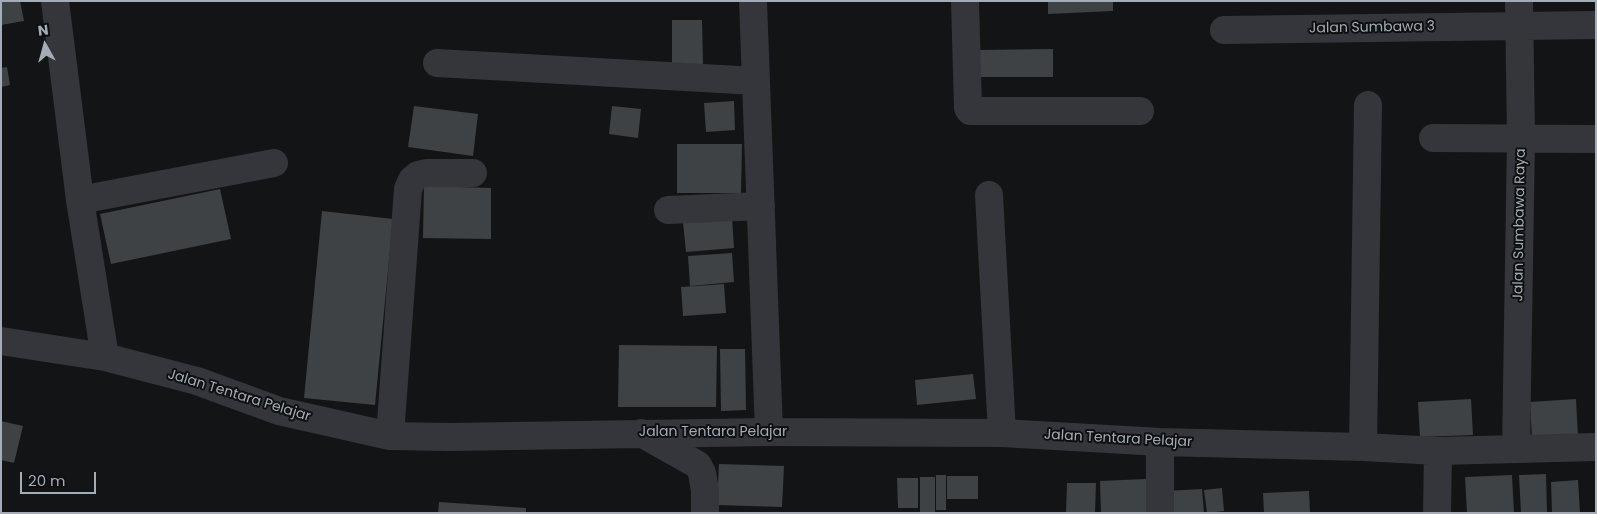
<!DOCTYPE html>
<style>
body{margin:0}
#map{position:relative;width:1597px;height:514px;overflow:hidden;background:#131415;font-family:Poppins,sans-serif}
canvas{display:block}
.frame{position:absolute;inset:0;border:2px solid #a4acb7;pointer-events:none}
.north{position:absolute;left:20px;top:20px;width:50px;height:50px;-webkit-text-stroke:4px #0e0f10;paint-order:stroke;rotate:353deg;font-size:14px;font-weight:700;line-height:20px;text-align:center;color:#a4acb7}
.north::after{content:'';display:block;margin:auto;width:18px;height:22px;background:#a4acb7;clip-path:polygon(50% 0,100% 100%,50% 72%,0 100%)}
.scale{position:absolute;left:20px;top:472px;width:76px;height:22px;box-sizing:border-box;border:2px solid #a4acb7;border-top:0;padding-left:6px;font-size:15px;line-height:18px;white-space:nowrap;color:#a4acb7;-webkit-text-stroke:4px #0e0f10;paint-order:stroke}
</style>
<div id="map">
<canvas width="1597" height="514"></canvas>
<div class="frame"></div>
<div class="north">N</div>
<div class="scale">20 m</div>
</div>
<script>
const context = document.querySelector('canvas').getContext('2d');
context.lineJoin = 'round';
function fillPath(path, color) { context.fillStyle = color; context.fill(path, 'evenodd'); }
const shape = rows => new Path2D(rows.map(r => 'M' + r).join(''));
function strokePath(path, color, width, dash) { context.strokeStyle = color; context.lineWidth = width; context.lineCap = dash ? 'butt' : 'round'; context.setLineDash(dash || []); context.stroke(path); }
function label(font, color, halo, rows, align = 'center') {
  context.font = font + ' Poppins,sans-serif'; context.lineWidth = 4; context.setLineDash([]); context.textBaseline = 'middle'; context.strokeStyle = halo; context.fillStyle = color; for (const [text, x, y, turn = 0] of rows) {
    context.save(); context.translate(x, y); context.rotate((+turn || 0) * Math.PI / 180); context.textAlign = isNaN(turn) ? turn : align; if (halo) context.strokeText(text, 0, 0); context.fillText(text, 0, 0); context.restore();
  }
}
const building = shape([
 [1,1,20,1,24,21,1,25],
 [1048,1,1113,1,1113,11,1048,14],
 [672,20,702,20,703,65,672,65],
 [1053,49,1053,77,978,77,978,50],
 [7,67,10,85,1,87,1,68],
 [734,101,735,130,706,132,704,103],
 [414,106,478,114,473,156,408,147],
 [612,106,641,109,638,138,609,134],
 [677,144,742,144,741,193,677,193],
 [424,186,491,188,491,239,423,238],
 [220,189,231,239,111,264,100,214],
 [322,211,393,219,375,405,304,398],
 [732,217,734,248,686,252,683,222],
 [732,253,734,282,690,286,688,256],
 [724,284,726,313,683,316,681,287],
 [619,345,717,346,716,407,618,407],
 [720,349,745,349,746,410,721,411],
 [973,374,976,399,917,405,915,380],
 [1471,399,1473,435,1420,437,1418,402],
 [1576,399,1578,437,1532,439,1530,402],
 [1,421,23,426,14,463,1,460],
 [719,464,784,466,782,507,717,505],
 [1546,474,1547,513,1521,513,1519,475],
 [936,475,946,475,946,510,936,510],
 [1512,475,1514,513,1467,513,1465,477],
 [947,476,978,476,978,499,947,499],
 [920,477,935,477,935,513,920,513],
 [897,478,918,478,918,508,898,508],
 [1146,479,1148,513,1101,513,1100,481],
 [1578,480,1580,513,1552,513,1551,482],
 [1067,483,1096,483,1095,513,1066,513],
 [1222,488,1224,511,1207,513,1204,490],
 [1202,489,1204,513,1166,513,1165,491],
 [1309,491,1310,513,1264,513,1263,493],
 [439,502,526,508,526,513,438,513]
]);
const minor = shape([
 [55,1,80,200,105,357],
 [753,1,769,432],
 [965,1,968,108,970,111,1140,111],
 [1224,30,1596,25],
 [437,63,756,81],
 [1433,138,1596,139],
 [989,195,1002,433],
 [80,200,274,163],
 [668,210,761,206],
 [1,341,105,357,197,381,279,411,390,436,450,437,769,432,1002,433,1160,442,1363,447,1438,451,1596,447],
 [641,433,698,465,702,473,705,490,705,513],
 [390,436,408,189,412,180,418,175,426,173,473,173],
 [1363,447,1368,105],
 [1516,449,1521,138,1519,1],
 [1160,513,1160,442],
 [1437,513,1438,451]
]);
const streetNames = [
 ["Jalan Sumbawa 3",1372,28,-1],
 ["Jalan Sumbawa Raya",1520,225,-89],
 ["Jalan Tentara Pelajar",239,396,17],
 ["Jalan Tentara Pelajar",713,432],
 ["Jalan Tentara Pelajar",1118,439,3]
];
fillPath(building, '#3f4245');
strokePath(minor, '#34363b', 28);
label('14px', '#a4acb7', '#0e0f10', streetNames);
</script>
